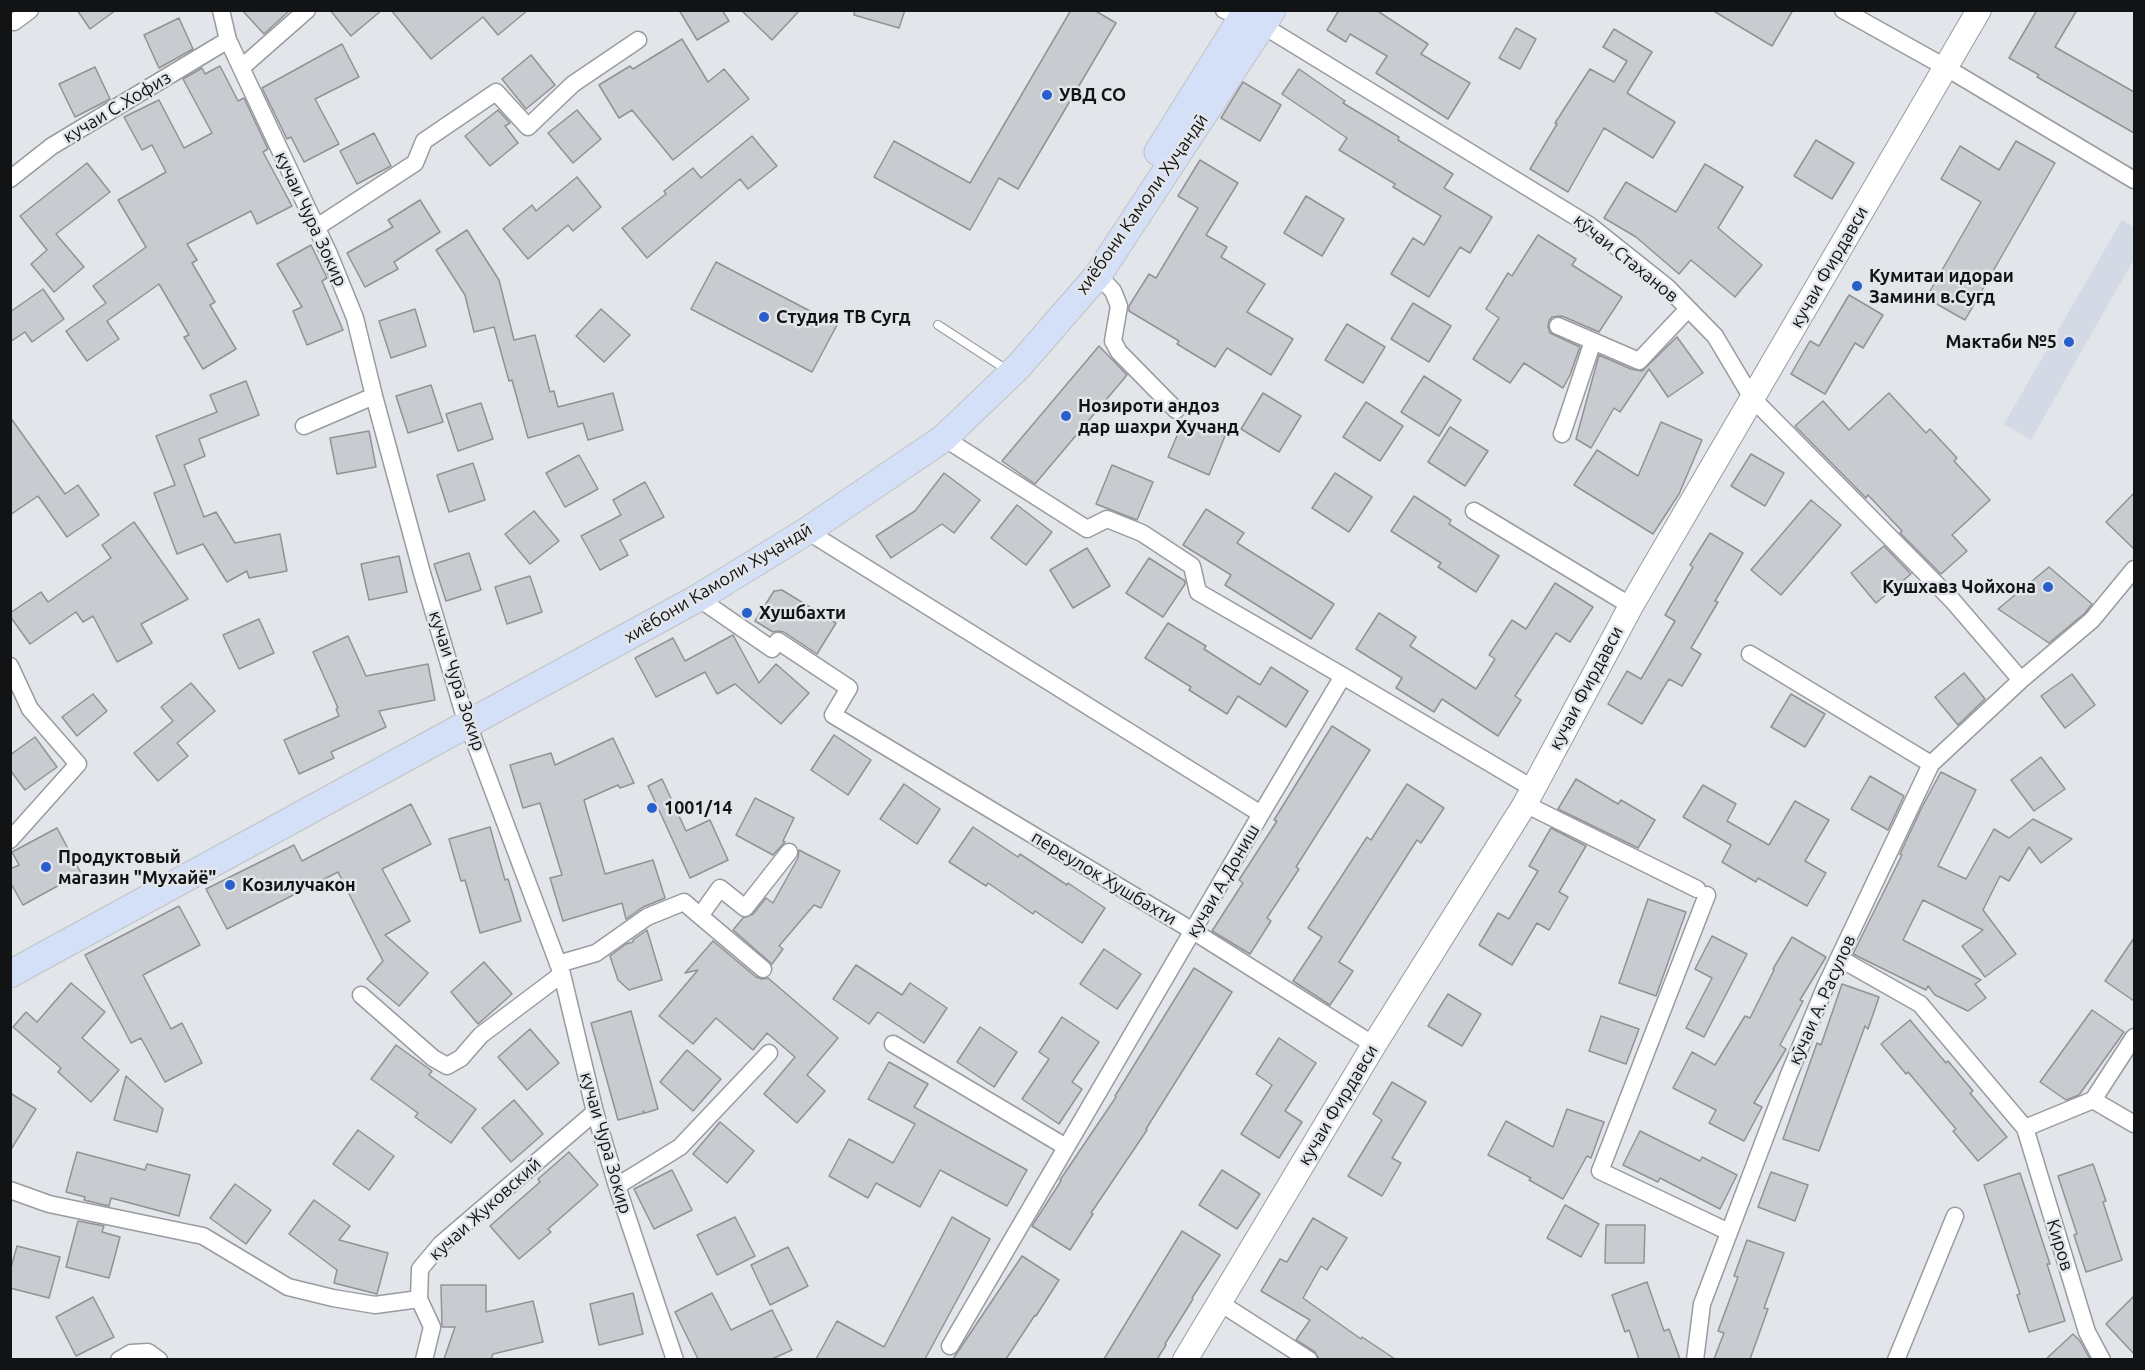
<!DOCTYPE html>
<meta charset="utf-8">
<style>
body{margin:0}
#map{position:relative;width:2145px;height:1370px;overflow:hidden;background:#e2e5e9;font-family:Ubuntu,sans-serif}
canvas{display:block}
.frame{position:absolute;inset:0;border:12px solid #121314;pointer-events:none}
</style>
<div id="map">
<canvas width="2145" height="1370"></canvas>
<div class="frame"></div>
</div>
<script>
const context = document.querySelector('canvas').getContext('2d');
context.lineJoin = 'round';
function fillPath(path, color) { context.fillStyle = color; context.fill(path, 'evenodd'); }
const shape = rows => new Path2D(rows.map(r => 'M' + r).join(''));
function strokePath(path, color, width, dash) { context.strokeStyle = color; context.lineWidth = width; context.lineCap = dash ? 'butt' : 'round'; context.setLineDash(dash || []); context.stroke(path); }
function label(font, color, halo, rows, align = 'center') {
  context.font = font + ' Ubuntu,sans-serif'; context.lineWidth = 5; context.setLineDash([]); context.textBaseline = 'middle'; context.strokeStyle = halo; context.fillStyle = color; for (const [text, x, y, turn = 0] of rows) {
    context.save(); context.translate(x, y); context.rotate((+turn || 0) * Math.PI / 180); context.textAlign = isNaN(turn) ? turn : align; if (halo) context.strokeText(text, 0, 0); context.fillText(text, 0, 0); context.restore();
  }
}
const built = shape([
 [2122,220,2134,227,2134,259,2031,440,2004,424]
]);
const building = shape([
 [77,10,116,10,90,29,77,10],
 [242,10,290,10,264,34,242,10],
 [330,10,382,10,351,36,330,10],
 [391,10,528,10,498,35,483,17,431,59,391,10],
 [679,10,722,10,729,21,697,40,679,10],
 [741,10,800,10,772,40,741,10],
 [855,10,905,10,899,28,854,15,855,10],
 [1071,10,1094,10,1116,23,1018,189,999,178,970,230,874,177,894,141,970,183,1071,10],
 [1339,10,1376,10,1428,44,1421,54,1470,83,1448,119,1376,73,1387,56,1350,34,1346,42,1327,30,1339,10],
 [1712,10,1793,10,1772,46,1712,10],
 [2037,10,2077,10,2055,47,2134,92,2134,133,2037,77,2039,75,2009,58,2037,10],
 [179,18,193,49,159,68,144,35,179,18],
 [1516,28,1536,39,1520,69,1499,58,1516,28],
 [1614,29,1652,52,1627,93,1675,122,1653,158,1604,128,1568,192,1530,169,1557,124,1555,123,1590,69,1614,82,1627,61,1603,47,1614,29],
 [682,39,708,82,724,69,749,99,673,160,632,110,619,118,599,85,630,66,633,69,682,39],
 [342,44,359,77,315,99,339,144,304,162,291,137,287,139,262,88,342,44],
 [531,55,555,85,526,109,502,79,531,55],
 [220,66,238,101,244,98,268,149,263,152,292,206,257,224,251,211,187,244,197,260,192,263,215,302,210,305,236,349,203,369,184,337,189,335,159,284,107,321,119,339,87,361,66,331,106,303,93,286,146,247,118,200,166,172,152,145,142,150,124,117,159,100,184,148,212,133,183,79,202,68,205,74,220,66],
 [95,67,110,99,75,117,59,84,95,67],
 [1299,69,1345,101,1343,103,1399,137,1398,140,1453,174,1444,188,1492,217,1470,253,1460,247,1429,297,1391,274,1413,238,1424,245,1441,216,1393,187,1395,184,1339,150,1347,138,1282,94,1299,69],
 [1243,82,1281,105,1260,141,1221,118,1243,82],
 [498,110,510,123,505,126,518,143,490,166,465,136,498,110],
 [577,110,601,139,573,163,548,133,577,110],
 [374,133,391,166,357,184,340,151,374,133],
 [752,136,777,166,748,189,740,179,647,258,622,228,666,194,664,191,693,168,701,178,752,136],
 [1816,140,1854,163,1832,199,1794,176,1816,140],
 [2016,141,2055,163,1965,320,1926,298,1981,202,1941,179,1960,146,1999,170,2016,141],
 [1200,160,1238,183,1206,235,1227,247,1221,257,1265,284,1247,312,1293,339,1271,375,1227,348,1215,367,1177,344,1179,341,1129,311,1129,306,1149,274,1156,278,1198,208,1178,196,1200,160],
 [87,163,110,192,56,234,84,267,54,292,31,264,47,250,20,216,87,163],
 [1705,164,1743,187,1718,228,1762,265,1735,297,1691,260,1679,274,1636,237,1604,218,1626,182,1676,212,1705,164],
 [577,177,601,207,573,231,568,225,528,259,503,229,532,205,536,211,577,177],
 [1306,196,1344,219,1322,256,1284,233,1306,196],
 [420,200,440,232,394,262,398,269,365,287,347,253,393,227,388,220,420,200],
 [467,230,499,280,514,340,535,335,550,392,554,391,558,407,613,393,623,430,588,440,583,423,528,438,512,380,509,381,494,327,474,332,465,295,436,250,467,230],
 [1538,235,1576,259,1572,265,1622,297,1599,332,1562,316,1552,317,1549,321,1548,327,1550,333,1580,347,1570,375,1563,388,1524,363,1510,383,1473,359,1499,318,1486,309,1508,273,1512,276,1538,235],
 [311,245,327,278,322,281,343,330,307,345,293,311,302,307,277,264,311,245],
 [716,262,837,325,812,372,691,309,716,262],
 [43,289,64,319,32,342,25,332,10,342,10,312,43,289],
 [1849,295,1883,315,1863,348,1855,343,1825,394,1791,374,1810,341,1819,346,1849,295],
 [1413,303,1451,326,1429,362,1391,339,1413,303],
 [415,309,426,346,391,358,379,321,415,309],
 [601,309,630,335,604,362,576,336,601,309],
 [1347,324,1385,347,1363,383,1325,360,1347,324],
 [1677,337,1703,373,1668,397,1649,369,1620,412,1614,408,1591,448,1576,439,1599,355,1631,369,1642,371,1677,337],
 [1099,346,1127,375,1035,484,1002,461,1099,346],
 [1424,376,1461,400,1439,436,1401,412,1424,376],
 [246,381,259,415,199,439,205,456,184,465,204,517,216,512,235,543,280,534,287,571,249,578,247,571,227,582,203,544,177,554,154,493,175,485,156,436,217,412,210,395,246,381],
 [431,385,443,422,408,433,396,396,431,385],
 [1263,393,1301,416,1279,452,1241,429,1263,393],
 [1889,393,1926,433,1930,429,1957,458,1954,461,1990,500,1952,535,1967,551,1941,574,1900,533,1902,531,1868,495,1866,498,1795,426,1823,401,1849,430,1889,393],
 [1366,402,1403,426,1380,461,1343,437,1366,402],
 [481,403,493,439,458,451,446,414,481,403],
 [10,417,65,494,78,485,99,515,67,537,38,496,10,515,10,417],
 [1184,419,1225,436,1209,475,1168,457,1184,419],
 [1661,422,1702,440,1679,494,1653,534,1574,485,1597,450,1638,476,1661,422],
 [1450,427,1488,451,1465,486,1428,462,1450,427],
 [369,431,376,467,337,474,330,438,369,431],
 [1751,454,1784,473,1765,506,1731,486,1751,454],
 [579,455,598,489,565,507,546,473,579,455],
 [473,463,485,500,449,512,437,475,473,463],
 [1112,465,1153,482,1137,520,1096,504,1112,465],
 [944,473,980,500,954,533,942,524,891,558,876,536,915,511,944,473],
 [1335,473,1372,497,1349,532,1312,508,1335,473],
 [645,482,664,517,620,540,628,555,600,570,581,536,621,515,613,500,645,482],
 [2134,493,2134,549,2106,522,2134,493],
 [1414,496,1451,520,1449,524,1499,556,1476,592,1438,567,1441,563,1391,531,1414,496],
 [1811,500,1841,525,1781,595,1751,570,1811,500],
 [1017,505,1052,532,1026,565,991,538,1017,505],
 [1206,509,1244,533,1237,543,1334,604,1311,639,1225,585,1231,575,1183,545,1206,509],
 [534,511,559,541,530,564,505,534,534,511],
 [134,522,188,599,141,624,152,643,117,662,93,616,83,622,76,612,30,644,10,616,10,613,41,592,48,602,111,558,102,545,134,522],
 [1710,533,1743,553,1715,601,1718,602,1691,648,1701,654,1682,686,1669,679,1642,724,1608,704,1627,671,1641,679,1675,621,1665,615,1693,567,1690,565,1710,533],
 [1884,546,1911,574,1876,603,1851,573,1884,546],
 [1087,548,1110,586,1073,608,1050,570,1087,548],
 [469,553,481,590,446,601,434,564,469,553],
 [399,556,407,592,369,600,361,564,399,556],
 [1149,558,1185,581,1185,584,1163,617,1126,593,1149,558],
 [2049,567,2092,604,2085,613,2049,643,1998,609,2049,567],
 [530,576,542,612,507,624,495,587,530,576],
 [1555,583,1593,607,1570,642,1556,633,1515,696,1521,700,1498,736,1442,699,1434,712,1396,688,1402,678,1356,649,1379,613,1416,637,1410,646,1476,689,1495,659,1489,655,1512,620,1526,629,1555,583],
 [782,590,836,623,817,654,784,632,778,631,773,632,755,621,774,591,782,590],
 [259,619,274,653,239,669,223,635,259,619],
 [1168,623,1206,646,1204,649,1260,685,1271,667,1308,691,1286,727,1238,696,1227,714,1189,690,1191,687,1145,658,1168,623],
 [733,635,759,683,776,664,809,693,781,724,735,684,717,694,705,672,656,697,635,658,673,638,685,661,733,635],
 [348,636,366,676,428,664,435,700,379,711,386,727,331,752,334,758,299,774,284,740,339,716,336,709,338,708,313,652,348,636],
 [1964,673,1985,699,1958,725,1935,697,1964,673],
 [2072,674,2095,705,2065,728,2041,696,2072,674],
 [191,683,215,711,177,743,188,756,158,781,134,753,173,721,161,707,191,683],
 [93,694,107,711,77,736,62,717,93,694],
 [1791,694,1825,714,1805,747,1771,727,1791,694],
 [1332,726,1370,750,1296,867,1299,869,1267,918,1271,921,1250,954,1212,931,1243,883,1239,880,1277,821,1274,820,1332,726],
 [834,735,871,760,848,795,811,770,834,735],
 [35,737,57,767,25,790,10,770,10,755,35,737],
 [613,738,634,783,620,788,618,785,584,800,605,874,653,860,665,898,643,907,626,919,622,903,563,921,550,878,562,875,540,803,523,808,510,765,551,753,555,765,613,738],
 [2041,757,2065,789,2034,811,2011,780,2041,757],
 [1941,772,1976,790,1938,866,1966,879,1994,829,2009,838,2033,819,2072,839,2041,863,2029,847,2009,881,2000,876,1983,910,2016,954,1985,977,1962,946,1983,930,1923,900,1903,940,1981,980,1975,984,1986,998,1968,1011,1935,995,1928,986,1926,990,1853,954,1902,855,1900,854,1922,807,1941,772],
 [1870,776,1904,796,1888,830,1851,809,1870,776],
 [662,779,686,831,710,820,728,860,690,878,648,786,662,779],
 [1576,779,1618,804,1621,800,1655,820,1638,848,1558,809,1576,779],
 [904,784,940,809,917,844,880,819,904,784],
 [1407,784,1444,808,1421,843,1417,840,1339,962,1353,971,1330,1005,1293,981,1322,937,1308,928,1367,837,1371,840,1407,784],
 [1703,785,1736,804,1727,821,1769,845,1795,801,1829,820,1805,861,1826,873,1807,906,1758,878,1756,882,1722,862,1731,845,1683,817,1703,785],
 [755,798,794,818,783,841,785,842,773,855,736,835,755,798],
 [411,804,431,844,382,869,410,921,385,935,428,973,399,1006,367,979,383,961,338,872,227,929,206,889,294,845,302,861,411,804],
 [490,827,505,880,508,879,521,921,480,933,465,880,461,881,449,839,490,827],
 [973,827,1018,857,1020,854,1067,885,1068,883,1105,908,1082,943,1035,911,1033,914,988,883,986,886,949,862,973,827],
 [57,828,81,873,23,905,10,882,10,869,19,865,12,852,57,828],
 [1551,828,1586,846,1559,892,1568,897,1549,930,1537,923,1512,965,1479,945,1498,913,1509,919,1538,871,1529,866,1551,828],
 [799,850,840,871,821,908,814,905,779,946,783,949,772,964,733,930,743,918,753,914,766,898,773,903,798,858,799,850],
 [1648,899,1686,912,1656,996,1619,983,1648,899],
 [179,906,200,945,143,975,171,1029,182,1023,202,1063,165,1082,141,1038,131,1043,85,955,179,906],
 [647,930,662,980,629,990,618,980,610,956,626,944,633,942,633,940,647,930],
 [1712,936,1747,954,1704,1037,1686,1028,1712,978,1695,969,1712,936],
 [1792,937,1826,957,1800,1000,1803,1001,1780,1045,1786,1049,1754,1103,1762,1107,1744,1141,1709,1123,1716,1110,1673,1088,1692,1052,1715,1065,1745,1016,1750,1018,1774,970,1773,969,1792,937],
 [2134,938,2134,1001,2105,981,2134,938],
 [713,941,756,977,762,979,768,978,838,1038,807,1075,825,1091,797,1123,764,1094,795,1057,767,1033,753,1050,716,1018,693,1044,659,1016,698,970,685,973,713,941],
 [1104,949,1141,974,1117,1009,1080,984,1104,949],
 [484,962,512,994,478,1024,451,992,484,962],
 [856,965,902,995,910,983,947,1008,924,1043,878,1012,869,1024,833,999,856,965],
 [1194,968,1232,992,1146,1129,1147,1130,1091,1213,1093,1214,1070,1250,1032,1226,1061,1181,1060,1180,1116,1097,1115,1096,1194,968],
 [71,983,105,1012,82,1038,119,1070,91,1102,58,1072,61,1068,13,1027,26,1012,37,1022,71,983],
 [1842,984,1879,997,1868,1029,1865,1026,1819,1151,1783,1139,1817,1043,1821,1045,1842,984],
 [1448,994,1481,1014,1462,1046,1428,1026,1448,994],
 [2092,1010,2124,1032,2079,1095,2066,1100,2040,1082,2092,1010],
 [631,1011,658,1109,645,1113,643,1111,644,1113,618,1120,591,1023,631,1011],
 [1601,1016,1639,1029,1626,1064,1589,1051,1601,1016],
 [1062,1017,1099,1042,1072,1082,1082,1089,1059,1124,1022,1099,1049,1059,1039,1052,1062,1017],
 [1910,1020,1946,1063,1948,1061,1973,1091,1970,1093,2007,1137,1978,1161,1953,1131,1956,1129,1908,1072,1906,1074,1881,1044,1910,1020],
 [980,1027,1017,1052,994,1087,957,1062,980,1027],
 [530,1029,559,1063,527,1090,498,1057,530,1029],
 [1279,1038,1316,1063,1285,1111,1302,1122,1279,1158,1241,1134,1272,1085,1256,1074,1279,1038],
 [396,1045,432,1071,429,1075,476,1109,451,1143,415,1117,418,1113,371,1079,396,1045],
 [687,1050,721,1079,693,1111,660,1082,687,1050],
 [889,1062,928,1084,914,1107,1027,1170,1007,1206,940,1170,920,1207,876,1183,868,1198,829,1176,849,1139,893,1163,915,1124,868,1099,889,1062],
 [126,1076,163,1109,157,1132,114,1120,126,1076],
 [1392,1082,1426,1102,1392,1158,1401,1163,1382,1196,1348,1176,1382,1120,1373,1114,1392,1082],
 [10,1093,36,1109,10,1151,10,1093],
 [514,1100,543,1134,511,1162,482,1128,514,1100],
 [1567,1109,1604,1122,1591,1158,1587,1156,1563,1199,1529,1180,1531,1178,1488,1155,1506,1121,1553,1147,1567,1109],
 [720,1122,754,1151,727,1183,693,1154,720,1122],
 [358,1130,394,1156,369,1190,333,1164,358,1130],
 [1640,1131,1700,1161,1702,1157,1737,1175,1720,1209,1660,1178,1658,1182,1623,1165,1640,1131],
 [77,1152,145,1170,147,1164,190,1175,179,1216,111,1198,109,1206,84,1200,85,1197,66,1192,77,1152],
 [569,1152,598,1185,548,1229,551,1232,519,1259,490,1226,540,1182,538,1179,569,1152],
 [2093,1164,2106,1201,2103,1202,2122,1260,2086,1272,2074,1235,2077,1234,2058,1176,2093,1164],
 [672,1170,692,1210,654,1229,634,1189,672,1170],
 [1222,1170,1260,1194,1237,1229,1199,1205,1222,1170],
 [1771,1172,1808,1185,1795,1221,1758,1207,1771,1172],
 [2020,1173,2050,1264,2047,1264,2065,1321,2029,1332,2017,1295,2020,1294,1984,1185,2020,1173],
 [235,1184,271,1210,246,1244,210,1218,235,1184],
 [314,1200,350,1226,339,1240,388,1253,377,1294,334,1283,337,1270,289,1234,314,1200],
 [1565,1205,1599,1224,1581,1257,1547,1238,1565,1205],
 [735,1217,755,1256,717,1275,697,1235,735,1217],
 [952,1217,990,1239,925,1359,816,1359,837,1321,884,1347,952,1217],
 [1313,1218,1347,1238,1327,1270,1321,1266,1303,1298,1361,1339,1362,1337,1395,1359,1319,1359,1315,1352,1296,1340,1310,1320,1261,1291,1280,1259,1287,1262,1313,1218],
 [78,1221,104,1226,102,1232,120,1237,109,1278,66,1267,78,1221],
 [1606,1225,1645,1225,1644,1263,1605,1263,1606,1225],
 [1182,1231,1220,1255,1192,1298,1193,1299,1165,1344,1166,1345,1157,1359,1104,1359,1182,1231],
 [1747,1240,1784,1253,1764,1308,1768,1309,1750,1359,1714,1359,1724,1333,1718,1331,1738,1277,1734,1276,1747,1240],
 [17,1246,60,1257,49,1298,10,1288,10,1271,17,1246],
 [788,1247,808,1286,770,1305,751,1265,788,1247],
 [1022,1256,1059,1280,1036,1316,1035,1315,1006,1359,953,1359,1022,1256],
 [1647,1282,1664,1331,1669,1329,1680,1359,1639,1359,1629,1330,1625,1332,1612,1295,1647,1282],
 [441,1285,486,1285,486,1312,533,1301,543,1342,493,1354,491,1359,444,1359,455,1327,442,1327,441,1285],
 [633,1293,643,1334,599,1345,590,1304,633,1293],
 [712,1293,731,1330,772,1310,792,1350,772,1359,698,1359,675,1312,712,1293],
 [2134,1296,2134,1354,2106,1324,2134,1296],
 [93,1297,114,1337,76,1356,56,1317,93,1297],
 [2073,1334,2080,1341,2090,1359,2046,1359,2073,1334]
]);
const lane = shape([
 [938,325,1001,366]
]);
const street = shape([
 [221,10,228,40,329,254,355,318,374,396,422,573,463,711,562,974,595,1112,617,1186,675,1360],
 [1224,10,1243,16,1262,25,1589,225,1667,287,1715,336,1752,398,1952,600,2021,680],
 [1843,10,1945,67,2134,180],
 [14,22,30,10],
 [241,68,307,10],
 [10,179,52,146,228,40],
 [317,227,415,163,424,141,496,92,528,127,573,84,638,40],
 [1098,275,1113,291,1119,306,1113,341,1119,352,1176,410],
 [1558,326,1639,361,1688,309],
 [304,426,374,396],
 [1562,434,1593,341],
 [944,438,1087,529,1107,519,1142,533,1192,566,1198,592,1343,676],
 [1474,511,1631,606],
 [807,531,1261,814,950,1346],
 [698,598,772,649,778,641,849,688,833,715,1193,931,1374,1045],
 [1750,654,1931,764],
 [10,666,30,709,78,764,10,840],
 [1525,804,1697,889],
 [1261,814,1343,676,1532,788],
 [1707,895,1600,1171,1729,1232],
 [700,916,763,969],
 [1839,958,1920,1004,2025,1128,2093,1100,2134,1124],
 [558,964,596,953,647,917,684,902,700,916,720,888,745,908,789,852],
 [361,995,433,1058,447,1066,461,1058,481,1035,562,974],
 [893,1044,1066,1147],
 [2093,1100,2134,1037],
 [2025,1128,2087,1332,2102,1360],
 [617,1186,680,1147,769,1053],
 [10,1190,49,1204,203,1236,288,1287,333,1298,375,1305,419,1299],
 [1220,1303,1309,1360],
 [119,1360,131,1353,148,1352,159,1360],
 [424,1360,432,1327,419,1299,420,1269,441,1244,595,1112],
 [1695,1360,1702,1304,1788,1077,1826,985,1931,764,2021,680,2092,620,2134,569],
 [1896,1360,1955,1216]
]);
const secondary = shape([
 [1185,1360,1374,1045,1525,804,1631,606,1979,10]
]);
const primary = shape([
 [1158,152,1247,10],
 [10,974,698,598,807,531,944,438,1019,366,1098,275,1272,10]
]);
const markers = [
 [1047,95,6,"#295ecc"],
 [1857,286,6,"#295ecc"],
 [764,317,6,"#295ecc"],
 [2069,342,6,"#295ecc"],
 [1066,416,6,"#295ecc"],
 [2048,587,6,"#295ecc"],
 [747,613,6,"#295ecc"],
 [652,808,6,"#295ecc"],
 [46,867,6,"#295ecc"],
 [230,885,6,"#295ecc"]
];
const poiNames = [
 ["УВД СО",1059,95],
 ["Кумитаи идораи",1869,276],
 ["Замини в.Сугд",1869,297],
 ["Студия ТВ Сугд",776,317],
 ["Мактаби №5",2057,342,"right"],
 ["Нозироти андоз",1078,406],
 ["дар шахри Хучанд",1078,427],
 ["Кушхавз Чойхона",2036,587,"right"],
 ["Хушбахти",759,613],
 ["1001/14",664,808],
 ["Продуктовый",58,857],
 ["магазин \"Мухайё\"",58,878],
 ["Козилучакон",242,885]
];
const streetNames = [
 ["кучаи С.Хофиз",117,107,-31],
 ["хиёбони Камоли Хуҷандӣ",1142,204,-55],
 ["кучаи Чура Зокир",311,219,65],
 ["кӯчаи Стаханов",1626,258,39],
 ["кучаи Фирдавси",1829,267,-60],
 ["хиёбони Камоли Хуҷандӣ",718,583,-31],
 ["кучаи Чура Зокир",457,681,72],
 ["кучаи Фирдавси",1586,688,-62],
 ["переулок Хушбахти",1104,878,31],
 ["кучаи А.Дониш",1223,881,-60],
 ["кӯчаи А. Расулов",1822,1000,-66],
 ["кучаи Фирдавси",1338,1105,-59],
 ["кучаи Чура Зокир",606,1143,74],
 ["кучаи Жуковский",485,1209,-42],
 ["Киров",2060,1245,73]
];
fillPath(built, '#d3dae5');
fillPath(building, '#c8cbcf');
strokePath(building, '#909296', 1.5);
strokePath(lane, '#999b9f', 10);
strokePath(street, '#999b9f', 19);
strokePath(secondary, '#999b9f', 26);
strokePath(primary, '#c1c2c2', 29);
strokePath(lane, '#fff', 8);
strokePath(street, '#fff', 16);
strokePath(secondary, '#fff', 24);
strokePath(primary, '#d4e0f7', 27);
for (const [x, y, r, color] of markers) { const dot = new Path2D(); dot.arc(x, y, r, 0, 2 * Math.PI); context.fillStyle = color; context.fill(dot); strokePath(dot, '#e2e5e9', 2); }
label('bold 18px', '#121314', '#e2e5e9', poiNames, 'left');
label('18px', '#121314', '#e2e5e9', streetNames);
</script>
